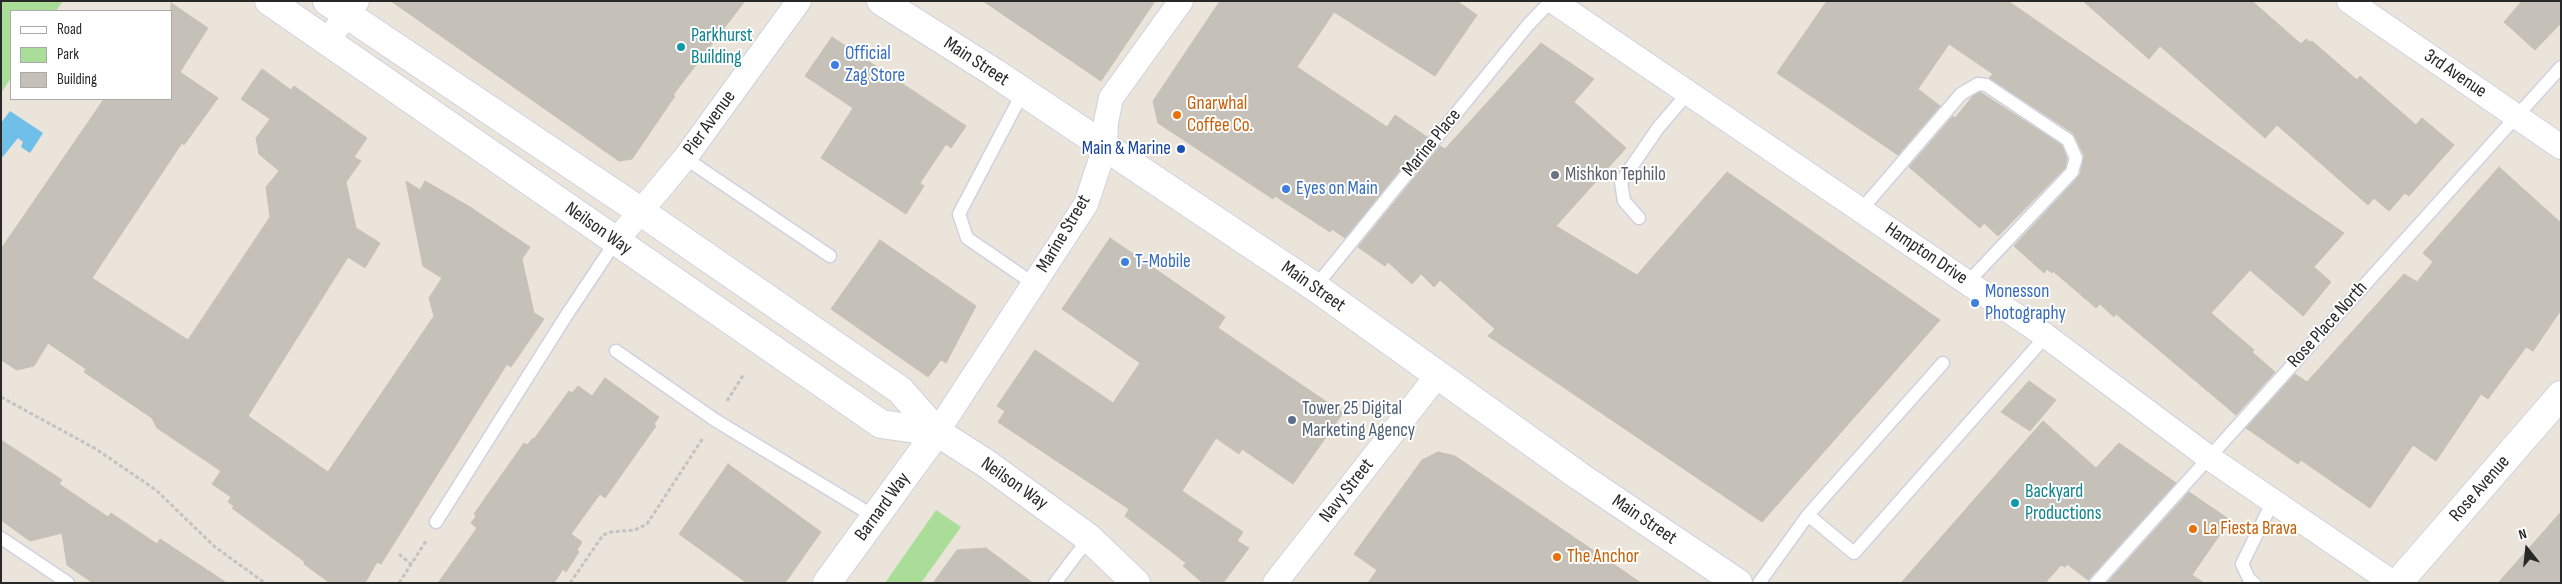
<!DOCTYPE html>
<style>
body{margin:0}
#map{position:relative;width:2562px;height:584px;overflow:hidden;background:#eae4da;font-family:"Sofia Sans Condensed",sans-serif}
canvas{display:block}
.frame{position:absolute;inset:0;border:2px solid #282828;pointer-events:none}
.legend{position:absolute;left:10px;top:10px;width:162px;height:90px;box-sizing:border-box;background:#fff;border:1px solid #a9a9a9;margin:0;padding:6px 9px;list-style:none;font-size:15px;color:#282828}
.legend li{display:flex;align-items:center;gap:10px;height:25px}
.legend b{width:25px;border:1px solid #a9a9a9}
.north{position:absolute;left:2502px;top:524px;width:50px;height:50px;-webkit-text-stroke:4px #fff;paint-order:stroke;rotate:344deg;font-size:14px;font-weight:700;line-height:20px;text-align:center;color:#282828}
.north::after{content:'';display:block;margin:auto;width:18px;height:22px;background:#282828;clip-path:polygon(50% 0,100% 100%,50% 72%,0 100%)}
</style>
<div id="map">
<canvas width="2562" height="584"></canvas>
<div class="frame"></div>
<ul class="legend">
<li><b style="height:6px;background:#fff"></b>Road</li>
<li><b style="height:14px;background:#aade98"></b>Park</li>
<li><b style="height:14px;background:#c5c1b9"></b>Building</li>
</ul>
<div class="north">N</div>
</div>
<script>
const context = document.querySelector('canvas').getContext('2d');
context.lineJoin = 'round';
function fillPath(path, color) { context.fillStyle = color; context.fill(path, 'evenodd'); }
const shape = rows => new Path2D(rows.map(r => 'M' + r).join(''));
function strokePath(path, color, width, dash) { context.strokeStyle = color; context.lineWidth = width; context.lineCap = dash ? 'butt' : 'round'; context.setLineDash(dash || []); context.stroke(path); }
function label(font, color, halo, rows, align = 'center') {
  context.font = font + ' "Sofia Sans Condensed",sans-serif'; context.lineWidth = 4; context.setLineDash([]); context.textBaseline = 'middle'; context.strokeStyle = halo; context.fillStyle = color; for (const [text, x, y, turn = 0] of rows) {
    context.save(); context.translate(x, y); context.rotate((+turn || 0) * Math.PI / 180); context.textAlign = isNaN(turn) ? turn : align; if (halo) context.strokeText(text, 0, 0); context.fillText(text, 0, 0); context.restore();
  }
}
const green = shape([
 [1,1,63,1,56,11,11,11,11,78,1,93],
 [936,510,961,527,921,583,885,583]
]);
const water = shape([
 [10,111,43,133,30,153,21,147,23,142,18,138,1,159,1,123]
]);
const building = shape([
 [391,1,745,1,673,95,675,96,632,159,619,161,391,1],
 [983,1,1155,1,1101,81,983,1],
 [1220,1,1457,1,1477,15,1435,76,1334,12,1297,67,1387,127,1395,115,1427,137,1345,238,1332,229,1330,232,1275,196,1273,199,1158,123,1153,101,1220,1],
 [1827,1,2008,1,2344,233,2314,267,2331,282,2303,316,2250,270,2211,313,2254,350,2252,352,2275,372,2236,415,2116,314,2114,317,2100,304,2096,308,2053,271,2052,273,2047,269,2044,273,2014,246,2080,175,2084,155,2073,133,1989,78,1993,74,1949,44,1918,89,1940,106,1898,155,1777,73,1827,1],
 [2083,1,2252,1,2301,44,2306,39,2310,42,2312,41,2357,80,2360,76,2416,125,2422,118,2454,145,2409,196,2405,193,2389,211,2374,198,2368,205,2277,125,2265,138,2160,46,2149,59,2083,1],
 [2522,1,2561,1,2561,23,2535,50,2504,22,2522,1],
 [171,3,208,28,180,72,218,98,184,145,182,143,92,278,188,340,270,217,266,187,279,171,259,154,256,138,270,119,241,99,262,69,291,90,294,86,367,138,354,157,361,161,346,182,356,228,380,243,365,268,348,257,248,416,328,472,434,316,429,298,442,278,423,266,406,181,420,190,425,181,470,207,530,247,522,259,534,313,544,319,511,367,507,364,381,564,377,562,365,583,330,583,304,564,305,562,232,508,234,506,228,502,231,497,212,484,221,471,157,428,152,418,84,372,86,369,48,343,34,366,17,370,1,360,1,249,104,99,171,99,171,3],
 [832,37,966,126,951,148,946,144,920,183,924,186,906,214,821,158,853,108,805,76,832,37],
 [1541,43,1594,79,1574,102,1626,148,1556,226,1637,275,1727,172,1940,320,1762,522,1488,336,1495,329,1440,280,1434,287,1421,274,1412,284,1388,262,1385,266,1358,247,1440,146,1445,149,1541,43],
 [1980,92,2062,145,2067,159,2065,168,1998,236,1984,223,1980,228,1909,167,1953,116,1955,118,1973,96,1980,92],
 [2499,167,2561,223,2561,310,2533,351,2526,347,2488,399,2481,394,2436,461,2413,445,2370,508,2301,460,2298,464,2246,428,2295,374,2307,382,2404,274,2417,282,2433,262,2423,253,2499,167],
 [1110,238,1225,317,1218,328,1343,413,1293,484,1242,449,1239,454,1216,438,1182,491,1243,532,1237,541,1249,548,1223,583,1203,583,1183,566,1186,563,1125,516,1129,509,998,422,1005,411,997,406,1035,350,1113,403,1140,363,1062,309,1110,238],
 [880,240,976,306,946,363,941,360,928,377,831,309,880,240],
 [605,378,659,417,654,424,656,426,605,498,600,494,571,534,582,542,577,550,579,552,566,572,563,569,554,583,438,583,477,528,471,523,476,516,474,514,524,443,527,445,533,438,534,439,569,391,572,393,578,386,592,396,605,378],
 [2029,381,2056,400,2030,431,2001,412,2029,381],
 [2043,421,2096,468,2119,443,2176,483,2088,580,2067,564,2065,567,2061,565,2045,583,1901,583,2043,421],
 [1,440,62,480,59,484,108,517,111,513,157,544,160,539,227,583,93,583,67,565,62,533,30,541,1,520,1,440],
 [1438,452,1455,456,1641,583,1368,583,1377,570,1354,554,1422,460,1438,452],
 [728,464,821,532,785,583,747,583,679,534,728,464],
 [2189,492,2230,520,2192,575,2204,583,2107,583,2189,492],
 [2561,512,2561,583,2498,583,2561,512],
 [986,548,1033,583,933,583,957,550,986,548]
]);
const path = shape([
 [1,397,96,449,156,490,215,547,265,583],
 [727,401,744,374],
 [399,554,412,565],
 [399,583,426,541],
 [570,583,603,535,611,532,635,530,647,524,703,438]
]);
const lane = shape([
 [1023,92,959,214,967,238,1034,284],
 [685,158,830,256],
 [1861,210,1961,94,1978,84,1986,85,2068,140,2076,158,2072,172,1968,282],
 [1639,218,1624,201,1621,182,1658,128,1688,93],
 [1315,287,1528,25,1551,1],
 [616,351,715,420,875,517],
 [1808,515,1943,363],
 [436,522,566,316,616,241],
 [1,538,68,583],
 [1055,583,1089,538],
 [1759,583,1808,515,1854,553,2046,336],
 [2096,583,2561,67],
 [2254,583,2249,579,2242,564,2273,501]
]);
const street = shape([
 [1553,1,2046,336,2208,457,2393,583],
 [2349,1,2561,147],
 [327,41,357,1],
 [616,241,685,158,799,1],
 [937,432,1086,204,1105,147,1106,122,1111,98,1181,1],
 [1275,583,1437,376]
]);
const secondary = shape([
 [269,1,881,424,937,432],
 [327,1,640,211,900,390,937,432,987,464,1089,538,1136,583],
 [881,1,995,73,1315,287,1579,476,1738,583],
 [827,583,937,432],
 [2398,583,2561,395]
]);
const markers = [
 [681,47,5,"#0f9aa8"],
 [835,65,5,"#3f7fe0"],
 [1177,115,5,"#e8710a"],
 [1181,149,5,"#1a4fb4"],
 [1555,175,5,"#6b7280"],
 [1286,189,5,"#3f7fe0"],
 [1125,262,5,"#3f7fe0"],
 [1975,303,5,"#3f7fe0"],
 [1292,420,5,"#5c6f8a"],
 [2015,503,5,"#0f9aa8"],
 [2193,529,5,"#e8710a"],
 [1557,557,5,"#e8710a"]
];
const cultureNames = [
 ["Parkhurst",691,36],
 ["Building",691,58],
 ["Backyard",2025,492],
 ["Productions",2025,514]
];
const shopNames = [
 ["Official",845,54],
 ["Zag Store",845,76],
 ["Eyes on Main",1296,189],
 ["T-Mobile",1135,262],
 ["Monesson",1985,292],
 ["Photography",1985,314]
];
const streetNames = [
 ["Main Street",976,62,33],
 ["3rd Avenue",2455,74,34],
 ["Pier Avenue",710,123,-54],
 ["Marine Place",1432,143,-51],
 ["Neilson Way",598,229,35],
 ["Marine Street",1064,234,-59],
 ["Hampton Drive",1926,254,34],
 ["Main Street",1313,287,35],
 ["Rose Place North",2328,325,-48],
 ["Neilson Way",1014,484,35],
 ["Rose Avenue",2480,489,-49],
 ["Navy Street",1347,491,-52],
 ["Barnard Way",883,507,-54],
 ["Main Street",1644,520,34]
];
const foodNames = [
 ["Gnarwhal",1187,104],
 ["Coffee Co.",1187,126],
 ["La Fiesta Brava",2203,529],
 ["The Anchor",1567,557]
];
const transitNames = [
 ["Main & Marine",1171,149]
];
const worshipNames = [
 ["Mishkon Tephilo",1565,175]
];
const serviceNames = [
 ["Tower 25 Digital",1302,409],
 ["Marketing Agency",1302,431]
];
fillPath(green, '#aade98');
fillPath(water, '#70bfe8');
fillPath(building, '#c5c1b9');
strokePath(building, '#c5c0b4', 1);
strokePath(lane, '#cfd1e0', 15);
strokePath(street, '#cfd1e0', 26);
strokePath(secondary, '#cfd1e0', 30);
strokePath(path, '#c3c3c3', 3, [4, 2.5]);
strokePath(lane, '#fff', 12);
strokePath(street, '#fff', 24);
strokePath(secondary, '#fff', 28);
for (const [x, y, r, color] of markers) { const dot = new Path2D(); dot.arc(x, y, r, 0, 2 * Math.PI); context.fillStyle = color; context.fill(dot); strokePath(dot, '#fff', 2); }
label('19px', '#0d838f', '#fff', cultureNames, 'left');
label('19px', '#366cbe', '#fff', shopNames, 'left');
label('19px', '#282828', '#fff', streetNames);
label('19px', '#c56008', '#fff', foodNames, 'left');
label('19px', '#164399', '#fff', transitNames, 'right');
label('19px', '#5b616d', '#fff', worshipNames, 'left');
label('19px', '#4e5e75', '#fff', serviceNames, 'left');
</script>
